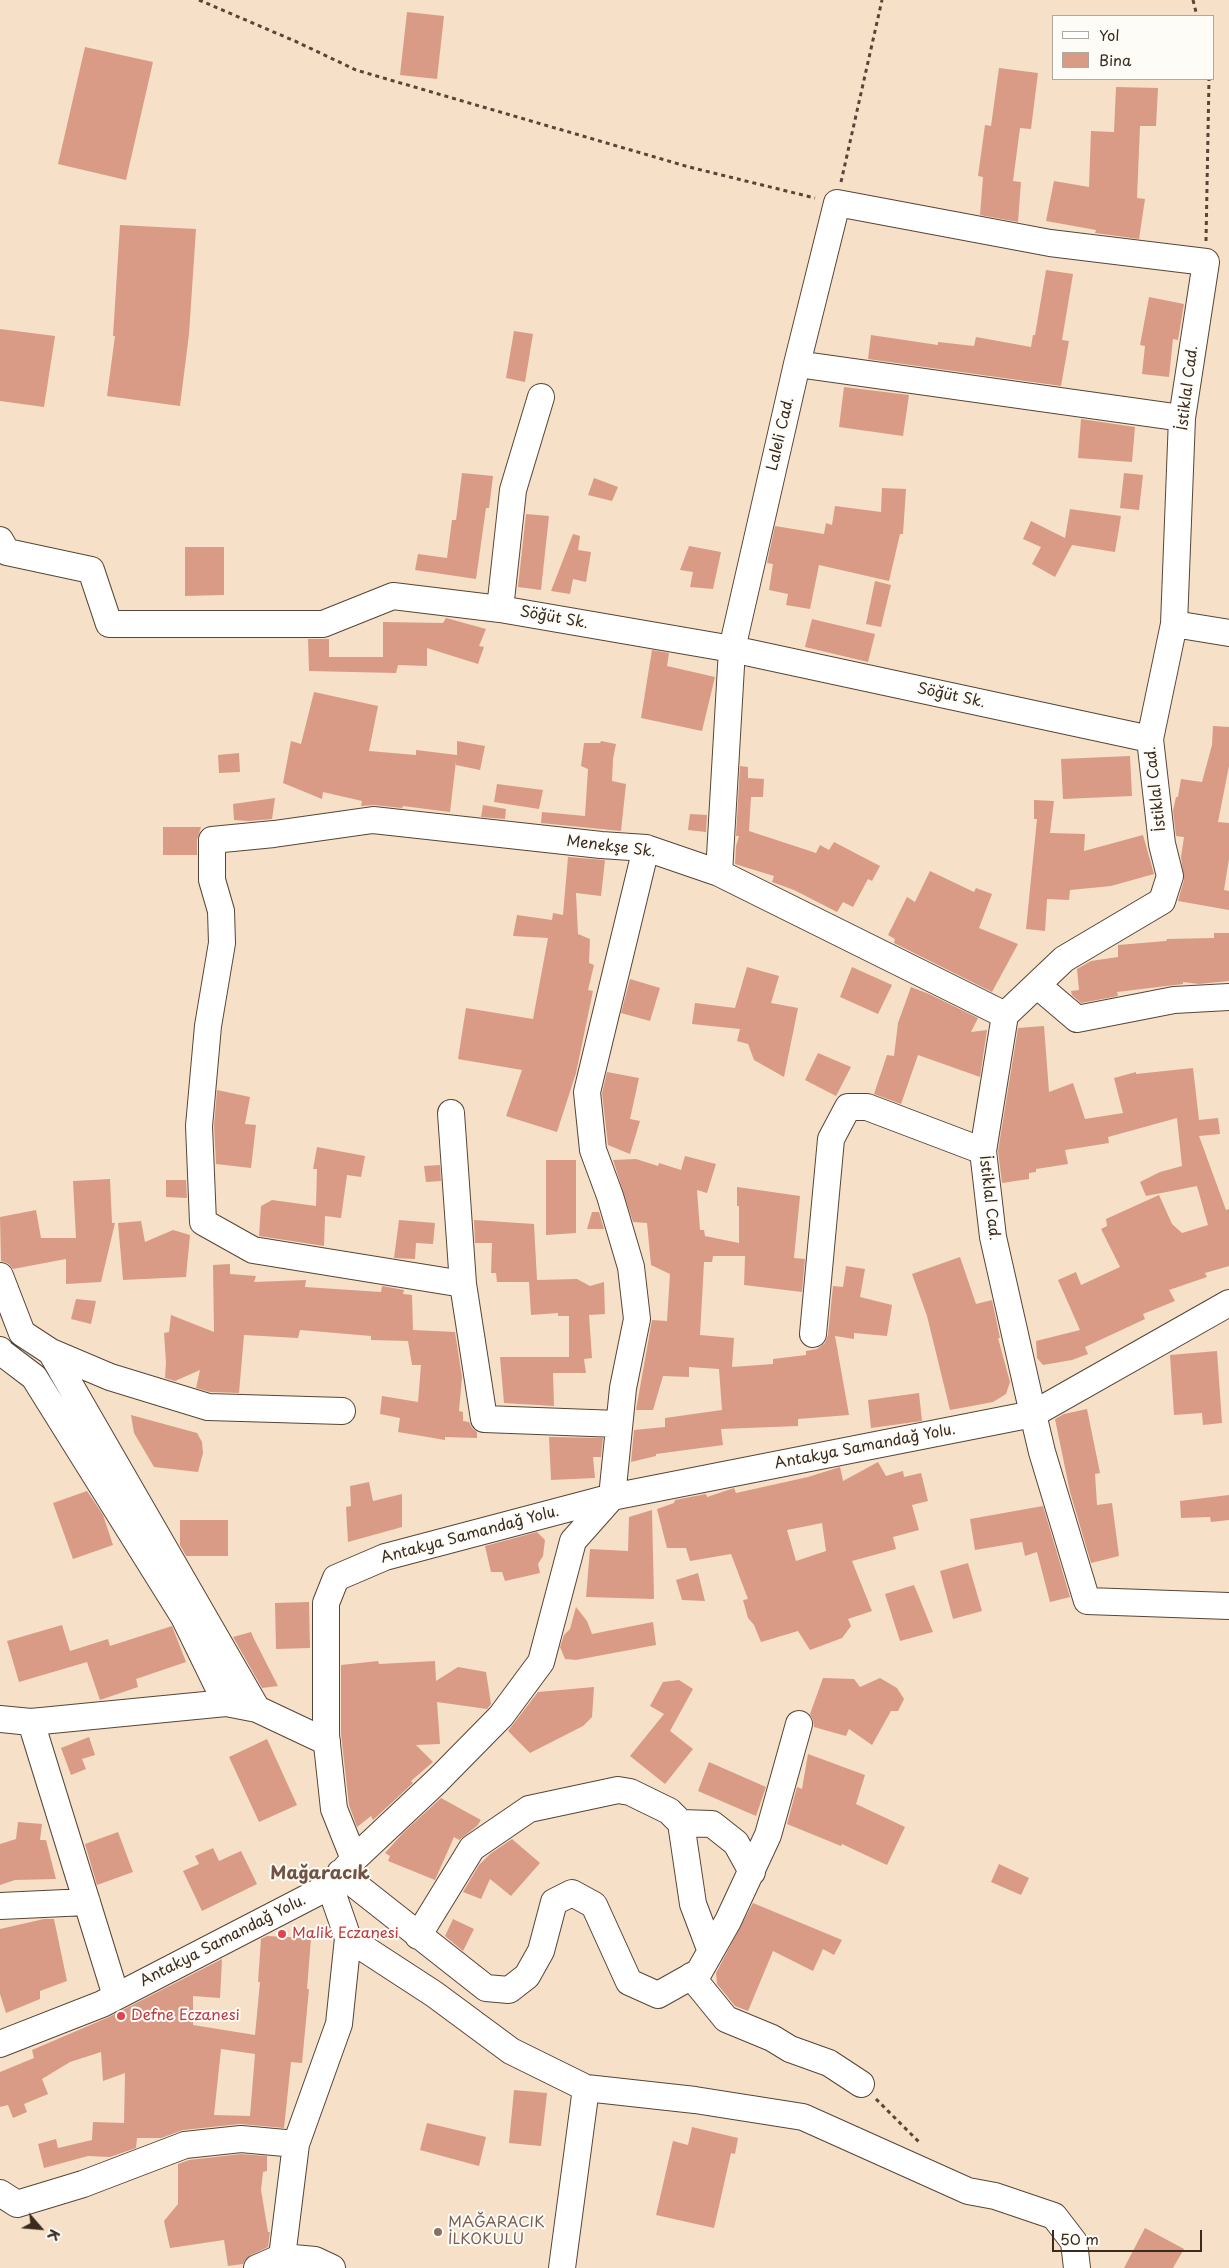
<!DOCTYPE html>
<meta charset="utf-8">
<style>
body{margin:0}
#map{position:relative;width:1229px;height:2268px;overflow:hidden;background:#f6e0c7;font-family:"Playpen Sans",sans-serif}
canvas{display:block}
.legend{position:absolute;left:1052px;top:15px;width:162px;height:65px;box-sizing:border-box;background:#fdfcf7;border:1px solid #afa8a0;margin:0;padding:6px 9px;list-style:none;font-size:15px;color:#3b2a1e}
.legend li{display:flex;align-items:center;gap:10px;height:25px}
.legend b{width:25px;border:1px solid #afa8a0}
.north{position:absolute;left:15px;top:2203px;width:50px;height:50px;-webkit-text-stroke:4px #fdfcf7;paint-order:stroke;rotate:117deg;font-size:14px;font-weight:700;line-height:20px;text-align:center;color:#3b2a1e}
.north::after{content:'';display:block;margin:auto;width:18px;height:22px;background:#3b2a1e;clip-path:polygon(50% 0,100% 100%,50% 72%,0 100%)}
.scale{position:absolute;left:1052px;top:2230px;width:150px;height:22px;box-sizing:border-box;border:2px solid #3b2a1e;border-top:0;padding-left:6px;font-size:15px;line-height:18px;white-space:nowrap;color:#3b2a1e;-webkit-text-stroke:4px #fdfcf7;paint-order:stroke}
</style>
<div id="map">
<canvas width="1229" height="2268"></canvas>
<ul class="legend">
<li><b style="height:6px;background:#fff"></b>Yol</li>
<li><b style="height:14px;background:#d99b86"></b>Bina</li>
</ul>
<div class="north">K</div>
<div class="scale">50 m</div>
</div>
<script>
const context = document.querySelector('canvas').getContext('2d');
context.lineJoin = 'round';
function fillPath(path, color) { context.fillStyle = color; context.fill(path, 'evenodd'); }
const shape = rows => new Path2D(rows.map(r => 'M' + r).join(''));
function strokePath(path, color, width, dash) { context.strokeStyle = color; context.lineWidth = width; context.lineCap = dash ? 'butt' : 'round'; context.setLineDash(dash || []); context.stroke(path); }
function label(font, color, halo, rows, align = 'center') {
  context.font = font + ' "Playpen Sans",sans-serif'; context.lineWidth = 4; context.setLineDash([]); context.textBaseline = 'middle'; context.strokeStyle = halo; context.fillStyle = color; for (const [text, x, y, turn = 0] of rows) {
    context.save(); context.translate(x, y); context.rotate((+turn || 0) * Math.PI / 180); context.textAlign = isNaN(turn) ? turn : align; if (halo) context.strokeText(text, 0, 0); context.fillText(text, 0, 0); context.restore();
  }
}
const building = shape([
 [407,12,444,16,437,79,400,75],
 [85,47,153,62,126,180,58,164],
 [999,68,1038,73,1031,129,1020,128,1013,181,1021,182,1018,222,980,215,983,177,978,176,985,125,991,126],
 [1116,87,1158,88,1156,126,1140,126,1137,198,1145,199,1139,239,1095,233,1096,230,1046,221,1054,181,1089,187,1091,131,1114,132],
 [120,225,196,229,189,334,180,406,107,396,115,336,113,336],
 [1046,270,1073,274,1062,340,1069,341,1061,386,868,359,871,335,938,345,938,342,974,346,976,337,1031,347,1033,335,1035,335],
 [1149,297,1184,304,1178,340,1173,339,1169,377,1142,374,1145,346,1140,345],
 [0,329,55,336,44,407,0,401],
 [514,331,533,334,525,382,506,378],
 [844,387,909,395,903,436,839,427],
 [1081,419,1135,427,1132,462,1078,458],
 [462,473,493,476,489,508,486,508,476,579,415,570,418,554,447,558,452,520,456,520],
 [1124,473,1143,475,1139,510,1120,508],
 [594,478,618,487,612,501,588,495],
 [882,488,906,489,903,534,900,534,889,581,819,565,810,609,786,605,788,594,769,590,773,564,767,563,775,526,824,534,826,523,832,525,835,506,881,512],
 [1070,509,1121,516,1115,552,1072,545,1055,577,1032,564,1041,547,1023,539,1031,521,1065,538],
 [526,514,549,516,541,590,518,587],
 [573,534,580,536,578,550,591,552,586,582,573,579,570,594,551,591],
 [689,546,721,552,713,589,690,587,693,572,680,570],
 [185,547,224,547,224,595,185,596],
 [875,581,891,585,881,627,866,624],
 [446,618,486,629,479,646,484,647,478,664,427,648,427,666,398,665,396,673,309,671,308,639,329,639,329,657,383,657,383,622,443,623],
 [812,619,875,634,868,662,805,647],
 [652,650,669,653,667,666,715,677,702,731,641,718],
 [314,692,378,706,369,751,416,755,416,750,457,755,457,741,485,746,480,770,456,765,456,761,450,812,403,806,402,808,374,805,361,806,362,801,323,792,322,799,283,783,291,741,301,744],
 [1213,726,1229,727,1229,766,1218,822,1229,823,1229,859,1224,890,1229,891,1229,910,1178,901,1184,880,1181,857,1184,837,1176,836,1173,811,1176,797,1178,797,1181,779,1202,782,1212,745],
 [601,741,616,744,613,759,612,781,626,784,621,831,541,823,542,812,585,816,588,769,581,766,584,743,600,743],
 [239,753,240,772,219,773,218,755],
 [1130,756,1132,796,1063,799,1061,759],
 [740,766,748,767,748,778,764,779,763,797,751,797,749,831,816,853,820,845,829,850,834,842,880,866,872,881,868,879,853,907,843,902,837,912,794,890,772,882,774,876,735,864,736,846,739,836,736,836],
 [497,784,543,790,539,809,494,802],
 [275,798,272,819,249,821,234,820,233,804],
 [1034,800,1054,801,1050,833,1085,834,1084,851,1143,835,1154,874,1111,886,1070,890,1069,900,1047,899,1045,931,1026,929,1037,819,1034,819],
 [483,805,506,809,505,819,481,817],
 [690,814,707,815,706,832,688,830],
 [163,827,201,827,197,840,197,855,163,855],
 [568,857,605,860,601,896,576,893,578,934,590,939,589,963,594,965,588,990,593,991,576,1073,557,1132,506,1116,522,1070,458,1059,466,1008,533,1019,548,938,513,936,517,915,552,920,553,913,563,915],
 [930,871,974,892,976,888,992,894,979,928,1018,944,992,992,894,943,895,939,888,935,907,897,915,902],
 [1214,933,1229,933,1229,981,1199,984,1183,982,1183,984,1117,992,1118,996,1081,1003,1072,995,1071,991,1079,990,1077,969,1091,961,1118,957,1118,945,1166,941,1167,939,1214,938],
 [747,967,779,976,771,1003,798,1008,784,1077,754,1060,748,1044,737,1041,740,1029,692,1024,695,1003,735,1008],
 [852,967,892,985,878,1014,840,997],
 [630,979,660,988,650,1021,621,1013],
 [911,987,929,994,978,1018,971,1032,987,1030,980,1077,918,1055,901,1104,874,1094,887,1055,894,1056,898,1023],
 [1044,1026,1049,1092,1073,1083,1085,1119,1123,1113,1114,1078,1136,1072,1136,1074,1193,1068,1199,1120,1218,1118,1220,1134,1199,1136,1226,1210,1229,1209,1229,1266,1205,1273,1207,1277,1169,1290,1175,1301,1143,1314,1145,1319,1085,1347,1088,1354,1072,1360,1043,1365,1037,1358,1036,1341,1080,1330,1058,1280,1076,1272,1081,1285,1120,1267,1101,1229,1107,1226,1106,1219,1159,1195,1172,1224,1182,1233,1208,1225,1197,1186,1146,1196,1140,1182,1160,1172,1182,1166,1177,1118,1108,1137,1109,1143,1065,1150,1068,1164,1036,1169,1036,1172,1029,1173,1029,1179,1002,1183,998,1151,1018,1028],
 [818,1053,851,1067,836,1096,805,1080],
 [607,1072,639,1078,630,1119,640,1121,630,1154,608,1145,602,1093],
 [217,1090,250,1097,245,1124,256,1125,251,1168,216,1164,214,1126],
 [317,1147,365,1156,361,1177,347,1175,341,1218,325,1216,324,1246,259,1236,261,1206,272,1200,316,1206,317,1169,313,1169],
 [685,1156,716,1164,707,1193,697,1190,700,1230,704,1230,705,1236,739,1243,739,1206,737,1206,737,1187,800,1196,794,1258,805,1259,802,1292,744,1285,745,1256,713,1256,712,1262,704,1262,700,1335,734,1338,732,1367,773,1364,773,1359,806,1355,806,1351,817,1349,825,1343,828,1335,833,1286,843,1287,846,1266,865,1269,860,1297,892,1305,887,1336,854,1333,854,1339,835,1336,849,1415,798,1419,798,1426,721,1429,723,1445,656,1454,656,1456,631,1462,634,1430,665,1427,665,1418,722,1410,719,1369,689,1367,689,1377,663,1376,653,1410,636,1410,652,1320,667,1321,670,1274,651,1265,647,1223,633,1222,613,1160,636,1159,658,1166,659,1163,681,1170],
 [546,1160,576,1160,576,1233,546,1235],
 [440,1165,441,1181,426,1182,424,1166],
 [110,1179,112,1223,115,1223,101,1282,66,1284,66,1259,13,1269,9,1264,1,1261,0,1217,36,1210,41,1238,76,1238,73,1181],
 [166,1180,186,1180,187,1198,166,1197],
 [592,1212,599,1212,604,1229,587,1229],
 [399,1220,435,1223,433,1244,416,1243,415,1259,394,1258],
 [474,1220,534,1224,537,1280,577,1279,590,1286,604,1282,605,1314,589,1315,592,1358,584,1359,586,1373,553,1373,554,1406,504,1403,500,1357,569,1357,569,1316,558,1316,558,1313,531,1315,529,1282,497,1282,496,1273,491,1273,492,1243,475,1243],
 [141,1221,145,1242,173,1230,190,1235,186,1277,123,1280,118,1223],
 [960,1257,976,1304,992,1300,1000,1338,998,1338,1010,1382,1006,1394,993,1402,950,1410,927,1316,912,1274],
 [230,1264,230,1274,256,1276,254,1282,306,1280,305,1287,381,1292,382,1286,404,1290,403,1294,412,1295,413,1330,455,1332,462,1377,459,1411,463,1412,463,1421,469,1422,472,1428,477,1432,477,1438,445,1437,445,1440,398,1432,400,1418,380,1414,382,1396,418,1402,421,1365,412,1365,408,1341,371,1340,371,1336,300,1330,298,1338,244,1335,239,1393,210,1392,196,1388,200,1370,175,1381,165,1378,166,1363,164,1333,169,1332,171,1315,214,1332,213,1265],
 [76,1299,96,1301,91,1324,71,1319],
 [1217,1351,1222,1423,1203,1425,1202,1413,1174,1415,1170,1355],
 [919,1393,922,1421,871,1428,868,1400],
 [1087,1409,1100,1473,1095,1474,1097,1505,1112,1503,1119,1556,1091,1563,1070,1492,1055,1419,1064,1414],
 [131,1415,197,1433,202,1442,203,1453,198,1472,154,1467,134,1433],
 [549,1437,603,1438,601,1457,593,1457,595,1478,551,1480],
 [878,1462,886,1476,903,1471,904,1477,921,1473,928,1501,912,1505,919,1530,893,1537,896,1549,852,1561,872,1611,848,1619,851,1626,842,1638,810,1650,798,1631,761,1642,754,1625,748,1618,743,1600,748,1599,731,1554,690,1561,686,1548,667,1548,657,1509,674,1503,675,1500,706,1494,707,1497,734,1488,736,1493,808,1477,840,1467,843,1481],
 [822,1523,826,1551,796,1561,787,1530],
 [369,1482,373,1501,402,1494,402,1527,348,1542,346,1507,351,1506,350,1486],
 [87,1491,103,1515,113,1545,73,1559,53,1503],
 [1229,1495,1229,1520,1211,1522,1210,1517,1181,1518,1180,1501],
 [1043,1506,1070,1597,1050,1602,1037,1552,1025,1556,1022,1542,975,1550,970,1519],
 [652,1510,654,1599,586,1597,590,1549,628,1551,629,1517],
 [180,1520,228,1520,228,1556,186,1556,180,1545],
 [537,1532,545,1540,543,1556,538,1564,540,1573,505,1581,502,1572,491,1572,485,1546],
 [968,1563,982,1611,953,1619,940,1571],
 [698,1573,705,1601,682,1600,676,1580],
 [914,1585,933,1632,900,1641,885,1594],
 [309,1602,310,1648,276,1649,275,1603],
 [576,1607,587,1621,592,1634,653,1622,656,1645,576,1660,565,1659,560,1647,564,1635,570,1629],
 [62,1625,70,1651,108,1639,110,1646,172,1626,186,1662,136,1679,138,1687,100,1700,87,1662,19,1682,7,1641],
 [251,1632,254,1639,278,1686,262,1688,233,1637],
 [378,1661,379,1664,435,1661,436,1681,458,1667,486,1672,491,1704,487,1709,437,1702,440,1744,416,1745,433,1762,411,1781,413,1783,373,1820,371,1816,357,1827,349,1805,341,1734,341,1665],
 [823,1678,854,1679,860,1687,880,1678,897,1688,904,1699,898,1711,891,1711,872,1745,849,1729,846,1736,814,1727,813,1720,810,1714],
 [679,1680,693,1689,670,1731,693,1749,665,1784,630,1756,664,1714,650,1706,663,1682],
 [594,1687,592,1717,583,1726,530,1753,508,1731,538,1692],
 [89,1737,95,1755,82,1759,86,1769,71,1775,61,1748],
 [267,1739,297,1805,259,1822,229,1757],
 [808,1754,865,1775,856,1804,905,1827,887,1865,842,1844,841,1846,787,1824,797,1787,802,1789],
 [709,1762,766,1787,756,1816,698,1791],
 [441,1798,481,1820,477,1826,459,1840,454,1837,435,1880,388,1861,390,1856,385,1853,403,1833],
 [18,1822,42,1824,40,1840,46,1840,56,1879,15,1880,0,1885,0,1844,16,1839],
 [118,1832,133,1872,97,1885,85,1844],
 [512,1839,540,1863,511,1896,490,1879,481,1899,463,1892,479,1865,490,1854],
 [213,1848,219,1861,241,1851,257,1884,202,1911,183,1871,199,1864,195,1856],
 [999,1864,1029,1878,1021,1895,991,1882],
 [753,1903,842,1940,834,1955,823,1949,813,1971,773,1951,748,2011,735,2006,717,1984,716,1973],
 [44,1919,54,1919,67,1981,40,1991,40,1999,6,2013,0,1994,0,1929],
 [453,1919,474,1929,463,1951,445,1936],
 [267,1936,311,1938,307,1989,309,1989,302,2063,291,2062,284,2128,240,2124,183,2130,161,2138,137,2138,136,2148,110,2157,88,2156,44,2168,38,2144,56,2139,58,2148,92,2140,93,2122,124,2123,125,2073,103,2081,101,2052,70,2062,42,2079,48,2094,24,2104,27,2112,13,2118,8,2105,0,2107,0,2072,34,2058,32,2050,109,2017,222,1959,220,1998,193,1996,193,2025,255,2035,260,1982,258,1982,261,1939],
 [221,2049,255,2054,250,2116,214,2115],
 [514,2090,547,2093,541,2146,509,2143],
 [427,2123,486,2137,479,2166,420,2150],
 [692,2127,738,2138,735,2154,731,2153,714,2228,656,2215,673,2141,688,2145],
 [241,2154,267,2156,267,2171,263,2172,261,2190,268,2232,270,2232,268,2247,251,2255,243,2264,228,2266,224,2240,170,2248,164,2221,178,2204,178,2164,189,2160],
 [1145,2228,1184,2249,1173,2268,1124,2268]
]);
const path = shape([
 [199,0,297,42,356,70,689,167,815,198],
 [1193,0,1197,16],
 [841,182,882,0],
 [1206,241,1209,79],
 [876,2099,921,2144]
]);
const minor = shape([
 [797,364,1182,418],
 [0,540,7,552,91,570,109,624,323,624,393,596,500,609,732,649,1150,739],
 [500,609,513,490,541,397],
 [1174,624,1229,633],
 [719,873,732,649,797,364,837,203,1050,243,1206,262,1182,418,1174,624,1150,739,1162,844,1170,876,1162,901,1064,959,1005,1015,983,1151,993,1237,1033,1414,1042,1452,1087,1601,1229,1606],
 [1037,985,1077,1019,1174,1000,1229,997],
 [451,1113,463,1284],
 [0,1276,22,1333,51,1352,257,1709],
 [813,1334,831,1139,848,1107,867,1107,983,1151],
 [0,1350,1,1352,34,1377,184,1617,226,1703],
 [51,1352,110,1377,208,1407,342,1411],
 [618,1424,484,1419,463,1284,253,1250,203,1222,199,1126,208,1026,222,943,221,911,212,880,212,840,274,834,373,820,601,845,646,848,719,873,1005,1015],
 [0,1719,31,1722,226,1703,257,1709,327,1742],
 [31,1722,116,1996],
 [681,1823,712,1824,736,1843,752,1872],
 [354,1859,438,1780,501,1716,541,1662,573,1541,612,1497,623,1388,637,1319,631,1267,610,1196,593,1150,587,1092,646,848],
 [340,1873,486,1988,509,1990,527,1976,541,1951,554,1902,572,1893,594,1905,629,1982,658,1995,699,1972,728,1921,768,1835,799,1724],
 [330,1886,348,1938,434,1994,511,2051,586,2088,695,2100,803,2117,968,2191,995,2196,1054,2216,1074,2242,1077,2268],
 [0,1906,87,1902],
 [418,1936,472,1848,529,1809,618,1790,630,1792,669,1811,681,1823,693,1904,710,1949],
 [691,1976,726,2019,772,2038,790,2049,829,2063,861,2084],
 [0,2044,102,2004,330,1886,354,1859,334,1809,326,1735,326,1603,336,1578,385,1557,612,1497,1033,1414,1229,1303],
 [0,2193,17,2204,83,2184,185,2145,241,2139,296,2144],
 [282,2257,296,2144,339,2024,348,1938],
 [257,2268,282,2257,315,2260,332,2268],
 [562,2268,586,2088]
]);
const markers = [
 [282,1934,5,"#e0444e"],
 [121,2016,5,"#e0444e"],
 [438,2232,5,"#8d6e63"]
];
const streetNames = [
 ["İstiklal Cad.",1188,388,-83],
 ["Laleli Cad.",781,434,-77],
 ["Söğüt Sk.",554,618,10],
 ["Söğüt Sk.",951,696,12],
 ["İstiklal Cad.",1156,789,-97],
 ["Menekşe Sk.",611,847,7],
 ["İstiklal Cad.",989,1198,83],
 ["Antakya Samandağ Yolu.",865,1447,-11],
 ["Antakya Samandağ Yolu.",470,1535,-15],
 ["Antakya Samandağ Yolu.",223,1941,-27]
];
const healthNames = [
 ["Malik Eczanesi",292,1934],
 ["Defne Eczanesi",131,2016]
];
const educationNames = [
 ["MAĞARACIK",448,2223],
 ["İLKOKULU",448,2240]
];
const quarterNames = [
 ["Mağaracık",320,1874]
];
fillPath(building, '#d99b86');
strokePath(minor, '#574537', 28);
strokePath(path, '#574537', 3, [4, 4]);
strokePath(minor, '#fff', 26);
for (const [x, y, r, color] of markers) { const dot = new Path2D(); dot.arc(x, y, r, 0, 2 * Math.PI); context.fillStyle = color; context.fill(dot); strokePath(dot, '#fdfcf7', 2); }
label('15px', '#3b2a1e', '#fdfcf7', streetNames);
label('15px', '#be3a42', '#fdfcf7', healthNames, 'left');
label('15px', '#785e54', '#fdfcf7', educationNames, 'left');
label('bold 18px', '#725242', '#fdfcf7', quarterNames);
</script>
